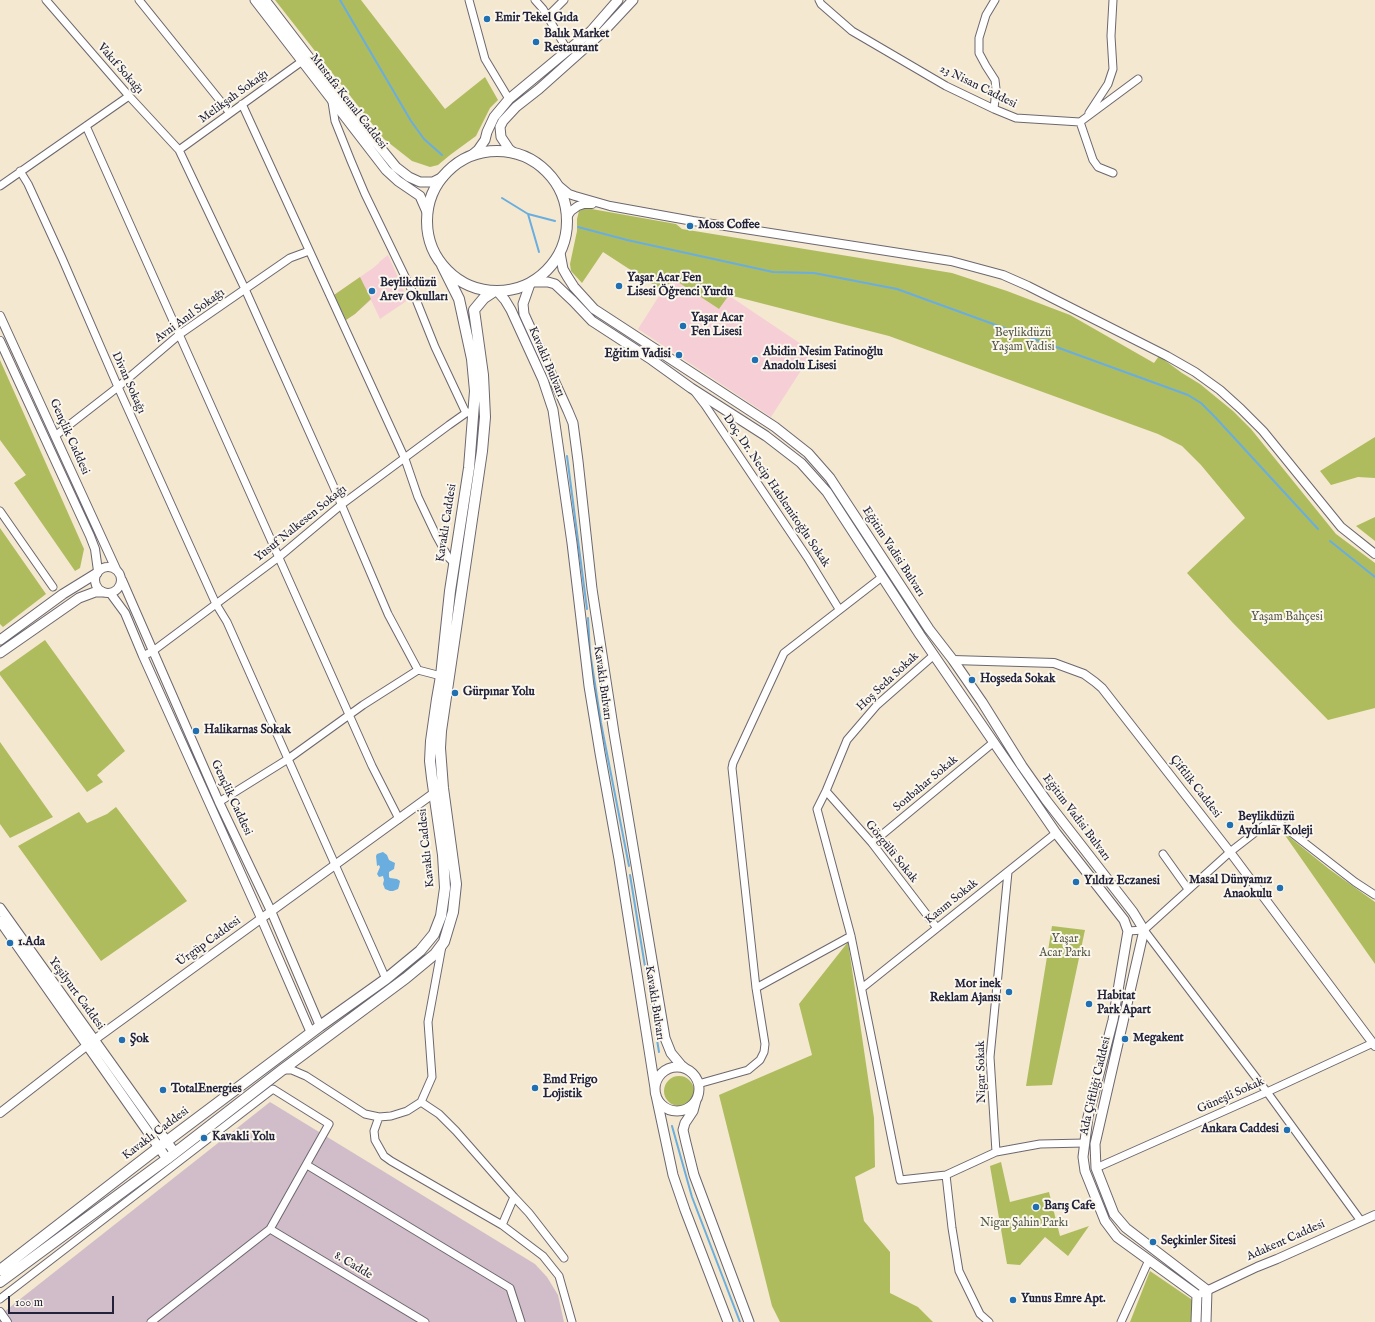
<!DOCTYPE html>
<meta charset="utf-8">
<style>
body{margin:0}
#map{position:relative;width:1375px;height:1322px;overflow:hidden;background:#f4e8d0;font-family:"IM FELL English",serif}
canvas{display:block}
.scale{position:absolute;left:8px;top:1296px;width:106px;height:18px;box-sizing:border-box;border:2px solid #22223b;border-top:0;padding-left:5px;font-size:12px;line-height:14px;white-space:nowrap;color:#22223b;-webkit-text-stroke:3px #fbf7ec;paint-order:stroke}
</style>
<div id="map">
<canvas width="1375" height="1322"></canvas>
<div class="scale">100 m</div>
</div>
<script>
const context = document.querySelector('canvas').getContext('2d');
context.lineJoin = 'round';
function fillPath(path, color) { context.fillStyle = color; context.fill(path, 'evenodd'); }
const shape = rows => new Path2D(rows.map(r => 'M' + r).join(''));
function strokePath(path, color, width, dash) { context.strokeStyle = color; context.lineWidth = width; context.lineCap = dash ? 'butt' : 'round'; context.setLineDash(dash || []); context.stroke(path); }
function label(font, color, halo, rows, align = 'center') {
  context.font = font + ' "IM FELL English",serif'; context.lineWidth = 4; context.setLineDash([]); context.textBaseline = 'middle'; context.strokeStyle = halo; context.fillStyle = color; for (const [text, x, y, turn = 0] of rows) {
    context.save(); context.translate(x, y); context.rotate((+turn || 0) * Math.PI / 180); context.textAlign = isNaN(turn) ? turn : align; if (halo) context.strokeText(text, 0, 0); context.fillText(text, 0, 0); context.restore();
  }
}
const built = shape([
 [388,255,408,300,380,319,371,300,355,314,346,320,334,295,373,268,379,263,379,262],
 [673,282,678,282,719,309,728,295,813,352,771,417,638,329,666,285]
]);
const industrial = shape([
 [270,1102,535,1264,547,1277,558,1295,564,1322,0,1322,0,1315]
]);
const green = shape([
 [275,0,361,0,445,109,485,77,498,100,490,108,476,136,450,155,438,165,430,167,412,161,384,139],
 [586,208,676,224,682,229,952,273,1007,291,1070,315,1154,363,1159,356,1182,373,1200,384,1233,411,1251,429,1336,534,1375,563,1375,708,1328,720,1233,623,1187,573,1245,518,1201,465,1182,446,1158,434,889,336,729,295,719,309,678,282,673,282,666,285,663,291,603,252,582,283,571,271,570,264,577,231,577,219,579,211],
 [360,277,371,299,355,314,346,320,334,295],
 [0,360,84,549,80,568,75,571,14,483,26,475,0,440],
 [1375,437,1375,478,1358,477,1331,485,1320,471],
 [1375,517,1375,541,1356,526],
 [0,528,46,594,3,627,0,624],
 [45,640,125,751,97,775,103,782,87,792,0,675,0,672],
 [0,742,53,817,10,838,0,824],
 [116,807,187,901,101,961,18,846,79,812,87,823,107,814],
 [1282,831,1329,869,1375,902,1375,964],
 [1052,926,1085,930,1052,1085,1026,1086],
 [848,942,874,1118,875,1167,855,1177,864,1221,890,1252,890,1293,918,1307,933,1322,780,1322,772,1306,719,1095,812,1055,799,1004],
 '664 1091a15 15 0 1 1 30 0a15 15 0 1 1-30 0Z',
 [1001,1162,1010,1202,1049,1192,1060,1236,1089,1226,1068,1256,1045,1237,1020,1265,1007,1264,990,1166],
 [1150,1271,1191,1299,1195,1305,1193,1322,1130,1322]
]);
const water = shape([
 [383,852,387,855,389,860,395,863,394,869,389,872,389,877,390,878,397,879,400,881,399,886,398,889,393,891,390,891,385,889,383,884,384,880,383,876,379,877,377,874,380,867,379,865,377,866,376,856,377,854]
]);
const stream = shape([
 [340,0,411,121,424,139,442,155],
 [502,198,528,214,555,221],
 [528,214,539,252],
 [578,227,627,240,773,272,814,273,897,289,1188,395,1201,403,1215,417,1318,529],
 [567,456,587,609],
 [1330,541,1375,577],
 [588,618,590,652,601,723,629,866],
 [630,875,659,1052],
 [672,1126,692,1197,740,1322]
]);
const minor = shape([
 [46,0,129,96,179,150,245,289,333,485,388,614,418,670],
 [139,0,230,113],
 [469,0,485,59,509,99],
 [535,0,543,9,568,51],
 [819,0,821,4,852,31,946,86,994,109,1016,118,1080,122,1138,79],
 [548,16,564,0],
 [332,102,335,121,351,161,365,194,415,297,435,347,466,413],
 [242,104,405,459,418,497,436,535,448,557,454,563],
 [994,109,996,89,995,80,986,66,979,53,979,38,986,15,995,0],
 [1089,113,1108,84,1113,69,1111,36,1113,0],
 [1080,122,1093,160,1098,167,1113,173],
 [86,126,372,766,399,819],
 [179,150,301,62],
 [20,171,28,184,62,258,118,387,216,604,227,622,386,979],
 [0,186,129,96],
 [695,392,705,405,807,557,839,609],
 [55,436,118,387,180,334,290,258,309,251],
 [0,511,53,587],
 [934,655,877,705,847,740,826,791,817,809,851,936,900,1180,946,1175,996,1152,1040,1144,1085,1143],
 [143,656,153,651,279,557,341,505,449,425,466,413,474,411],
 [826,791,872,843,937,928],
 [219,802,288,759,363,705,418,670,441,676],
 [872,843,994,742],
 [1163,854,1188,889],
 [1144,930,1267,1092,1361,1221],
 [1144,930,1230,852,1266,824,1273,821,1278,822,1283,826,1355,882,1375,895],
 [1128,931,1144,930],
 [756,988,851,936],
 [862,988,1056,833],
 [282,1070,292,1070,306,1076,365,1114,379,1117,391,1116,407,1111,421,1102,432,1077,428,1022,442,946],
 [698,1084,748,1070,760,1060,764,1052,765,1044,756,988,732,768,733,763,784,653,882,577],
 [421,1102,439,1114,456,1131,514,1197,529,1213,564,1258],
 [379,1117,374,1131,375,1140,384,1156,391,1161,502,1225,543,1256,559,1276,572,1322],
 [996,1152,990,1057,1008,872],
 [307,1165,510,1288,521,1322],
 [1096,1168,1267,1092,1373,1043],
 [946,1175,952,1228,959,1271,980,1314,989,1322],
 [502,1225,514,1197],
 [270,1229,425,1322],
 [0,1299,273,1089,329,1124,270,1229,151,1322],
 [1121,1322,1149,1260]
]);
const tertiary = shape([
 [557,184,569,194,575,196,610,206,693,221,951,261,1003,275,1028,286,1167,356,1195,372,1220,390,1241,409,1263,431,1341,527,1375,554],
 [567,217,571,211,578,206,584,204,592,204],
 [0,316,116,569],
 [0,341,90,536,95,549,98,571],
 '95 580a13 13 0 1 1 26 0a13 13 0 1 1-26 0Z',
 [122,580,219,802,271,911,320,1026],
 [111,594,125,613,143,656,261,918,311,1033],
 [953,660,1054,663,1084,674,1095,682,1102,688,1230,852,1375,1046],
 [0,1113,94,1040,434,793],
 [1202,1293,1257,1267,1277,1259,1375,1215],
 [0,1312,7,1322]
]);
const secondary = shape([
 [255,0,386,170,398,181,420,196,427,212],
 [265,0,344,103,396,167,409,177,420,182,433,182,443,177],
 [514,153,509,149,501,137,500,127,503,121,516,107,539,89,604,31,633,0],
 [472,155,478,150,485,140,487,132,494,117,509,99,591,31,618,0],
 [560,253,563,269,567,276,574,287,594,309,775,427,808,453,830,478,929,629,953,660,982,702,1022,766,1046,800,1133,912,1144,930,1095,1144,1096,1168,1114,1214,1126,1228,1207,1290,1206,1322],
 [534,282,548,282,555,284,573,301,592,321,652,360,691,388,766,436,801,463,827,492,920,635,1056,833,1124,920,1128,931,1113,1020,1088,1117,1083,1157,1085,1171,1105,1221,1117,1237,1197,1295,1196,1322],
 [530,284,523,304,524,314,568,411,573,423,578,461,592,589,614,733,665,1038,671,1053,681,1065,686,1069],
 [498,292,505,300,511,310,543,380,553,410,572,543,589,686,600,753,619,859,655,1088],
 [0,640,63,594,97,573],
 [0,653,79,598,95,592,102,592],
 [0,908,175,1153],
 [0,921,167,1159],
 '655 1089a22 22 0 1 1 44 0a22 22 0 1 1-44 0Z',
 [656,1095,673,1175,685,1210,728,1322],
 [696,1100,693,1111,685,1123,683,1130,686,1143,694,1175,749,1322]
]);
const primary = shape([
 '427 221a70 70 0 1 1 140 0a70 70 0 1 1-140 0Z',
 [0,1270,167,1141,320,1026,386,979,420,951,434,934,441,916,445,888,443,855,432,778,430,761,431,741,437,699,441,676,450,591,469,468,475,391,472,359,459,299,442,265],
 [0,1282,167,1159,282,1070,406,978,435,954,444,942,453,912,456,884,443,788,440,748,441,731,482,451,485,417,483,375,474,310,484,298,493,292]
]);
const markers = [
 [487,19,4,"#1f6fb2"],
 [536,42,4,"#1f6fb2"],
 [690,226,4,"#1f6fb2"],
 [619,286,4,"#1f6fb2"],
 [372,291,4,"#1f6fb2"],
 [683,326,4,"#1f6fb2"],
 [679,355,4,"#1f6fb2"],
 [755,360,4,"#1f6fb2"],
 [972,680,4,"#1f6fb2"],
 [455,693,4,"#1f6fb2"],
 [196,731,4,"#1f6fb2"],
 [1230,825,4,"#1f6fb2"],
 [1076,882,4,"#1f6fb2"],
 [1280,888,4,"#1f6fb2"],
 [10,943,4,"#1f6fb2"],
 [1009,992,4,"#1f6fb2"],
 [1089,1004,4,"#1f6fb2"],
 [1125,1039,4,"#1f6fb2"],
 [122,1040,4,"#1f6fb2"],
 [535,1088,4,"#1f6fb2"],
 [163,1090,4,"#1f6fb2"],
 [1287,1130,4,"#1f6fb2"],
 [204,1138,4,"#1f6fb2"],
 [1036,1207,4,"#1f6fb2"],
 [1153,1242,4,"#1f6fb2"],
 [1013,1300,4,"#1f6fb2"]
];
const poiNames = [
 ["Emir Tekel Gıda",495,19],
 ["Balık Market",544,35],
 ["Restaurant",544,49],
 ["Moss Coffee",698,226],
 ["Yaşar Acar Fen",627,279],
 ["Lisesi Öğrenci Yurdu",627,293],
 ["Beylikdüzü",380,284],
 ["Arev Okulları",380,298],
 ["Yaşar Acar",691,319],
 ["Fen Lisesi",691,333],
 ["Abidin Nesim Fatinoğlu",763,353],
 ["Anadolu Lisesi",763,367],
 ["Eğitim Vadisi",671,355,"right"],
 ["Hoşseda Sokak",980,680],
 ["Gürpınar Yolu",463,693],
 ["Halikarnas Sokak",204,731],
 ["Beylikdüzü",1238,818],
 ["Aydınlar Koleji",1238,832],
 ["Masal Dünyamız",1272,881,"right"],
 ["Anaokulu",1272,895,"right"],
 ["Yıldız Eczanesi",1084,882],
 ["1.Ada",18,943],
 ["Mor inek",1001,985,"right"],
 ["Reklam Ajansı",1001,999,"right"],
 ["Habitat",1097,997],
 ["Park Apart",1097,1011],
 ["Megakent",1133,1039],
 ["Şok",130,1040],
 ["Emd Frigo",543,1081],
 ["Lojistik",543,1095],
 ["TotalEnergies",171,1090],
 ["Ankara Caddesi",1279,1130,"right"],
 ["Kavakli Yolu",212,1138],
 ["Barış Cafe",1044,1207],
 ["Seçkinler Sitesi",1161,1242],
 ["Yunus Emre Apt.",1021,1300]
];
const streetNames = [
 ["Vakıf Sokağı",120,69,49],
 ["23 Nisan Caddesi",978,87,26],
 ["Melikşah Sokağı",234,97,-36],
 ["Mustafa Kemal Caddesi",348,102,52],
 ["Avni Anıl Sokağı",190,316,-36],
 ["Kavaklı Bulvarı",546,362,67],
 ["Divan Sokağı",128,383,66],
 ["Gençlik Caddesi",69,437,66],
 ["Doç. Dr. Necip Hablemitoğlu Sokak",776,491,56],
 ["Kavaklı Caddesi",447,523,-81],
 ["Yusuf Nalkesen Sokağı",301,524,-39],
 ["Eğitim Vadisi Bulvarı",893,552,57],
 ["Hoş Seda Sokak",888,682,-43],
 ["Kavaklı Bulvarı",602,683,82],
 ["Sonbahar Sokak",926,784,-40],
 ["Çiftlik Caddesi",1195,787,52],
 ["Gençlik Caddesi",231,798,65],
 ["Eğitim Vadisi Bulvarı",1076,818,53],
 ["Kavaklı Caddesi",427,848,-96],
 ["Görgülü Sokak",891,852,51],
 ["Kasım Sokak",952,902,-39],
 ["Ürgüp Caddesi",209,942,-36],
 ["Yeşilyurt Caddesi",76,994,54],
 ["Kavaklı Bulvarı",654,1003,81],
 ["Nigar Sokak",982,1072,-91],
 ["Ada Çiftliği Caddesi",1096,1086,-77],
 ["Güneşli Sokak",1231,1096,-24],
 ["Kavaklı Caddesi",156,1134,-37],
 ["Adakent Caddesi",1286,1241,-24],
 ["8. Cadde",353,1266,31]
];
const parkNames = [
 ["Beylikdüzü",1023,334],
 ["Yaşam Vadisi",1023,348],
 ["Yaşam Bahçesi",1287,618],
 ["Yaşar",1065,940],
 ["Acar Parkı",1065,954],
 ["Nigar Şahin Parkı",1024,1224]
];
fillPath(built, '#f6cfd6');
fillPath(industrial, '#d1bdc9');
fillPath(green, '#aebc5e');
fillPath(water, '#6aaddf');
strokePath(stream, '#6aaddf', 2);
strokePath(minor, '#6c676f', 9);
strokePath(tertiary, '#6c676f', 10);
strokePath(secondary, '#6c676f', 11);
strokePath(primary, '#6c676f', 12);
strokePath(minor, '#fff', 7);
strokePath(tertiary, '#fff', 8);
strokePath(secondary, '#fff', 9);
strokePath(primary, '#fff', 10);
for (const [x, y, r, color] of markers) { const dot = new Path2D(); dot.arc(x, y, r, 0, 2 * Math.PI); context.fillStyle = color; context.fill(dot); strokePath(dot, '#fbf7ec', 1.5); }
label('bold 12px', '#22223b', '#fbf7ec', poiNames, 'left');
label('12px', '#22223b', '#fbf7ec', streetNames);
label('12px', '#535847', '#fbf7ec', parkNames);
</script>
